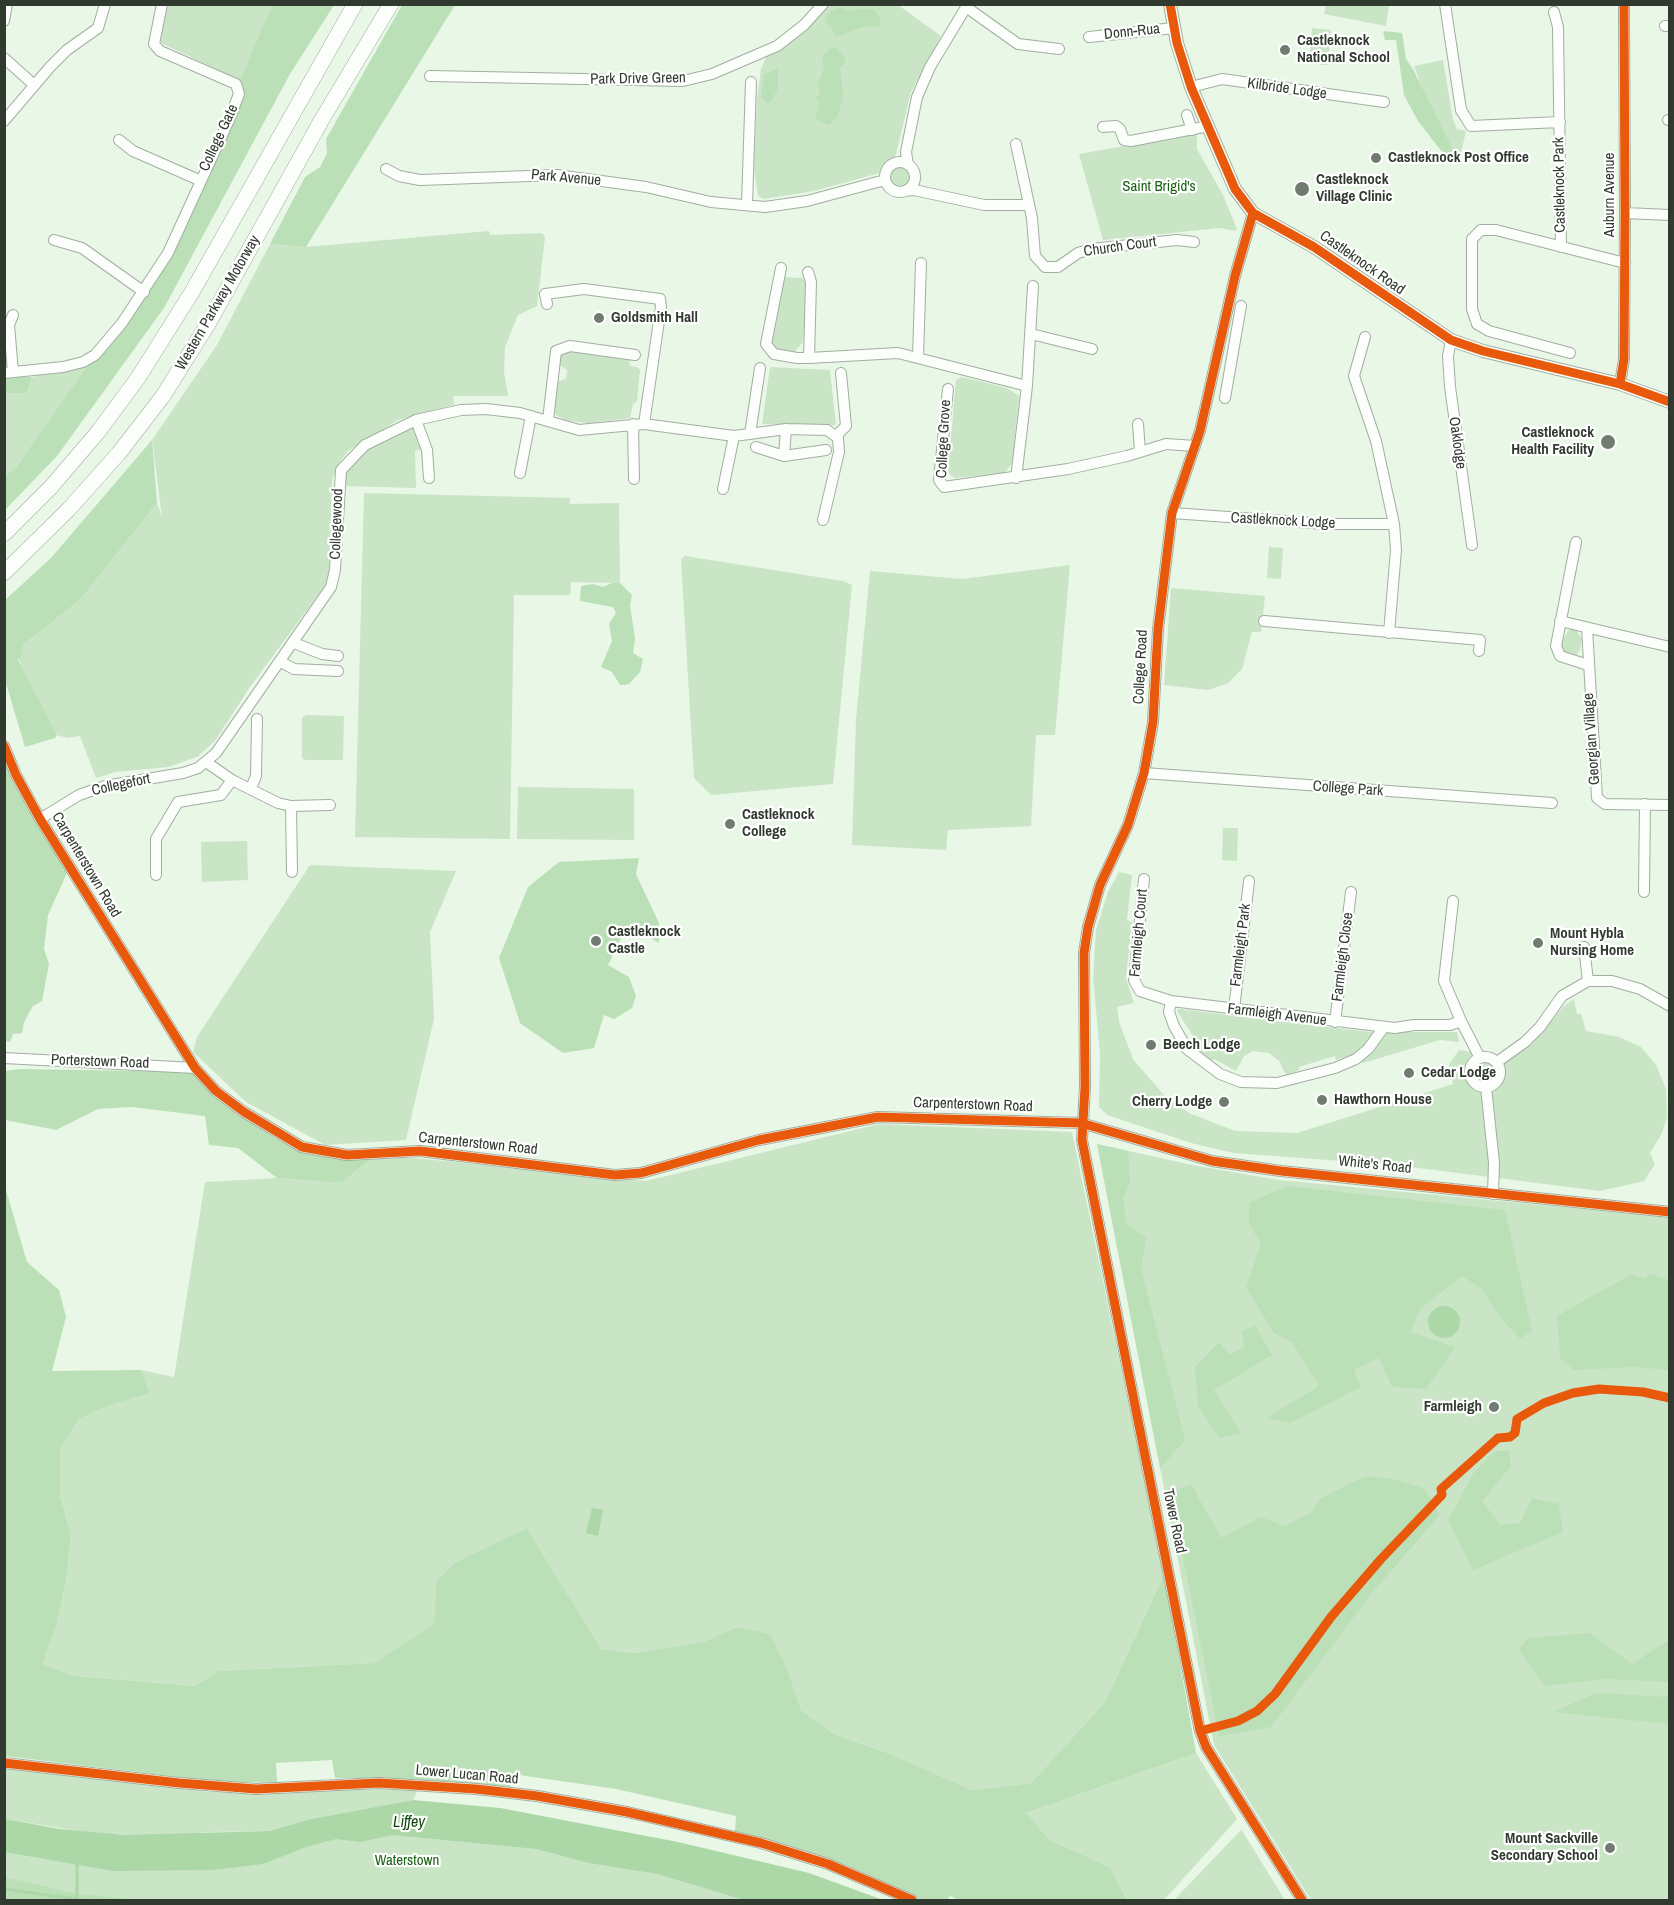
<!DOCTYPE html>
<style>
body{margin:0}
#map{position:relative;width:1674px;height:1905px;overflow:hidden;background:#e8f7e6;font-family:"Archivo Narrow",sans-serif}
canvas{display:block}
.frame{position:absolute;inset:0;border:6px solid #303a2f;pointer-events:none}
</style>
<div id="map">
<canvas width="1674" height="1905"></canvas>
<div class="frame"></div>
</div>
<script>
const context = document.querySelector('canvas').getContext('2d');
context.lineJoin = 'round';
function fillPath(path, color) { context.fillStyle = color; context.fill(path, 'evenodd'); }
const shape = rows => new Path2D(rows.map(r => 'M' + r).join(''));
function strokePath(path, color, width, dash) { context.strokeStyle = color; context.lineWidth = width; context.lineCap = dash ? 'butt' : 'round'; context.setLineDash(dash || []); context.stroke(path); }
function label(font, color, halo, rows, align = 'center') {
  context.font = font + ' "Archivo Narrow",sans-serif'; context.lineWidth = 4.5; context.setLineDash([]); context.textBaseline = 'middle'; context.strokeStyle = halo; context.fillStyle = color; for (const [text, x, y, turn = 0] of rows) {
    context.save(); context.translate(x, y); context.rotate((+turn || 0) * Math.PI / 180); context.textAlign = isNaN(turn) ? turn : align; if (halo) context.strokeText(text, 0, 0); context.fillText(text, 0, 0); context.restore();
  }
}
const green = shape([
 [168,5,272,5,242,84,233,77,163,44,158,38],
 [830,5,898,5,941,36,911,92,895,158,883,172,814,191,764,199,758,196,754,168,757,99,761,69,768,53,790,43],
 [1326,5,1389,5,1386,26,1324,14],
 [1312,28,1331,30,1328,65,1309,64],
 [1443,60,1453,120,1457,129,1466,131,1459,162,1426,98,1414,66],
 [1197,133,1197,149,1223,195,1237,229,1235,231,1220,228,1103,240,1079,154],
 '890 177a10 10 0 1 1 20 0a10 10 0 1 1-20 0Z',
 [489,231,490,235,542,233,545,237,537,306,518,315,505,347,504,372,508,396,453,396,454,405,398,420,348,451,338,464,332,480,329,580,250,687,215,741,197,757,168,767,116,772,96,778,80,736,67,738,57,735,23,673,20,661,24,644,80,600,157,503,162,517,152,440,217,345,270,244,306,247],
 [784,277,802,278,807,283,803,342,792,355,776,350,771,343],
 [565,350,629,358,630,366,637,367,640,370,637,401,633,404,630,418,590,423,567,421,556,415,553,410,556,382,566,379,567,370,557,363,557,357],
 [92,360,16,467,5,476,5,393,27,393,32,377,78,367],
 [770,367,830,370,836,425,762,424],
 [962,377,1007,388,1019,396,1012,464,1004,473,955,478,948,473,956,380],
 [409,428,414,430,422,449,415,451,416,488,344,486,345,473,362,453],
 [364,493,570,498,570,504,619,503,620,583,571,582,570,595,514,595,510,839,355,837],
 [1269,547,1283,548,1281,579,1267,578],
 [685,556,843,581,852,585,833,784,711,795,694,778,681,559],
 [1070,565,1055,735,1036,735,1031,826,948,830,946,850,852,845,856,719,870,571,962,579],
 [1171,588,1265,596,1261,632,1252,632,1242,669,1228,683,1208,690,1164,685],
 [1570,628,1577,631,1582,639,1580,650,1576,656,1564,652,1562,648,1562,641],
 [306,715,344,716,343,760,305,760,302,758,302,718],
 [518,787,634,789,634,840,517,839],
 [1223,828,1238,828,1237,861,1222,860],
 [247,841,248,880,202,882,201,842],
 [310,865,456,871,430,932,434,1019,406,1140,325,1145,246,1102,193,1052,197,1037],
 [1119,872,1132,875,1127,920,1132,922,1126,978,1134,1003,1117,1007,1119,1022,1133,1059,1163,1094,1189,1113,1235,1131,1297,1133,1453,1084,1449,1064,1459,1050,1495,1055,1531,1045,1564,1006,1574,999,1577,1014,1581,1014,1586,1031,1619,1037,1641,1047,1656,1065,1666,1089,1667,1117,1662,1133,1650,1153,1655,1164,1644,1181,1600,1191,1395,1165,1234,1153,1191,1143,1107,1115,1099,1107,1100,1053,1093,978,1096,930,1108,892],
 [1178,1009,1370,1032,1457,1032,1459,1042,1440,1040,1363,1063,1345,1057,1336,1060,1335,1056,1299,1067,1299,1070,1286,1075,1279,1061,1269,1053,1253,1051,1244,1056,1236,1071,1214,1059,1212,1061,1198,1050,1196,1047,1198,1044,1177,1011],
 [879,1124,1072,1132,1164,1575,1105,1702,1031,1783,970,1790,893,1755,834,1734,801,1710,788,1671,737,1627,705,1642,634,1653,601,1649,527,1528,436,1582,434,1624,375,1663,219,1671,195,1686,75,1676,41,1664,57,1624,66,1581,71,1535,60,1496,60,1449,79,1419,108,1406,148,1393,141,1370,174,1377,205,1182,277,1178,341,1183,374,1157,414,1158,646,1181],
 [1097,1144,1192,1165,1279,1180,1669,1217,1669,1900,1311,1900,1214,1745],
 [1196,1753,1237,1819,1164,1900,1127,1900,1110,1867,1050,1840,1026,1813],
 [5,1768,210,1792,279,1792,346,1789,418,1790,413,1800,311,1819,269,1831,208,1832,166,1836,98,1834,5,1819],
 [413,1822,809,1900,5,1900,4,1837,77,1849],
 [1241,1829,1285,1900,1174,1900,1241,1830]
]);
const forest = shape([
 [272,5,334,5,290,74,164,308,57,456,5,510,5,476,16,467,168,252],
 [402,5,455,5,306,247,270,244,305,177,320,167,327,153,326,139],
 [840,8,849,11,864,8,875,10,880,19,881,26,862,27,835,37,832,29,826,23,827,16,831,11],
 [1383,31,1402,33,1406,59,1413,69,1458,160,1446,157,1418,121,1404,95,1396,40,1385,40],
 [836,47,845,59,845,63,840,67,843,95,838,116,829,125,815,119,819,103,816,99,820,92,818,82,824,69,822,58,829,49],
 [778,69,778,88,771,102,766,103,761,97,764,74],
 [4,377,32,377,27,393,5,393],
 [152,440,157,503,80,600,24,644,20,661,17,658,57,735,55,738,25,747,5,680,5,600,51,558],
 [612,583,620,583,632,595,630,605,635,639,633,653,643,659,640,672,629,684,624,685,620,685,612,672,601,667,612,641,609,624,616,613,613,607,580,601,581,586,593,584,603,587],
 [4,762,67,873,48,915,44,949,49,964,42,1001,33,1006,24,1022,22,1033,13,1034,10,1042,4,1041],
 [639,858,636,874,659,923,659,943,633,927,622,936,608,965,629,977,636,996,632,1008,614,1019,604,1015,594,1048,563,1053,520,1023,499,958,528,887,559,862],
 [20,1069,193,1072,246,1119,276,1139,301,1150,374,1157,341,1183,277,1178,238,1148,209,1145,205,1116,132,1107,98,1109,56,1130,5,1120,5,1071],
 [1097,1144,1128,1151,1130,1182,1123,1199,1126,1224,1146,1238,1141,1268,1185,1440,1160,1468],
 [4,1183,27,1262,59,1290,66,1317,52,1371,141,1370,149,1393,108,1406,79,1419,60,1449,60,1496,71,1535,66,1581,57,1624,42,1664,75,1676,195,1686,219,1671,374,1663,434,1624,436,1582,455,1563,527,1528,601,1649,634,1653,704,1642,737,1627,770,1634,788,1671,801,1710,834,1734,893,1755,971,1790,1031,1783,1105,1702,1164,1575,1196,1753,1026,1813,1050,1840,1110,1867,1127,1900,959,1900,950,1896,947,1900,922,1900,846,1865,735,1832,736,1816,616,1789,512,1774,510,1787,382,1778,335,1778,332,1760,276,1763,277,1783,212,1781,5,1756],
 [1287,1186,1505,1210,1532,1331,1520,1339,1501,1318,1482,1289,1462,1276,1420,1309,1410,1332,1455,1347,1426,1389,1392,1387,1379,1358,1354,1370,1361,1387,1290,1423,1266,1418,1319,1386,1292,1342,1274,1333,1246,1287,1261,1244,1249,1224,1249,1203],
 [1650,1274,1669,1280,1669,1370,1635,1367,1574,1370,1560,1358,1557,1316,1630,1275,1645,1279],
 [1255,1325,1272,1355,1214,1390,1241,1434,1219,1438,1198,1406,1195,1367,1219,1342,1230,1355,1244,1347,1242,1332],
 [1495,1451,1509,1451,1511,1466,1482,1501,1500,1525,1520,1523,1532,1498,1559,1504,1563,1532,1473,1570,1448,1521,1474,1472],
 [1365,1476,1393,1479,1423,1488,1440,1515,1371,1594,1271,1727,1219,1736,1170,1493,1191,1484,1221,1538,1261,1517,1284,1526,1312,1512,1320,1499],
 [1590,1633,1632,1664,1669,1640,1669,1682,1606,1679,1544,1686,1519,1649,1528,1638],
 [1596,1693,1669,1697,1669,1724,1553,1712],
 [4,1877,78,1894,140,1900,5,1900]
]);
const water = shape([
 '1428 1322a16 16 0 1 1 32 0a16 16 0 1 1-32 0Z',
 [592,1508,603,1510,598,1536,586,1533],
 [413,1800,500,1808,678,1842,809,1873,883,1900,744,1900,658,1874,589,1863,537,1849,393,1835,360,1842,336,1839,306,1847,263,1864,213,1870,113,1871,5,1852,5,1819,60,1829,124,1835,269,1831,311,1819]
]);
const stream = shape([
 [77,1863,77,1900],
 [4,1889,82,1900]
]);
const minor = shape([
 [1445,4,1461,110,1471,126,1560,122],
 [966,7,1018,44,1059,49],
 [1554,12,1558,27,1561,247],
 [4,21,7,4],
 [1665,26,1670,26],
 [1089,37,1174,28],
 [4,58,33,84],
 [430,76,683,81,712,74,777,46,804,25,823,4],
 [1191,87,1222,79,1384,102],
 [1187,115,1192,130],
 [1668,120,1670,120],
 [4,121,50,67,67,50,98,28,105,4],
 [1103,127,1116,126,1120,129,1124,140,1131,141,1209,126],
 [119,140,133,151,199,180],
 [1016,144,1032,218,1035,256,1045,267,1058,267,1078,253,1091,249,1177,240,1194,242],
 '885 177a15 15 0 1 1 30 0a15 15 0 1 1-30 0Z',
 [908,165,906,152,917,97,930,67,968,4],
 [386,169,399,176,420,180,557,175,646,187,711,202,765,207,807,201,885,180],
 [904,191,914,190,984,205,1029,205],
 [747,205,751,82],
 [1253,213,1235,276,1200,431,1172,513,1158,629,1153,722,1144,773,1128,825,1100,885,1088,927,1084,953,1085,1087,1082,1140,1200,1731,1206,1747,1302,1900],
 [1625,213,1670,215],
 [54,240,82,248,144,292],
 [781,268,766,344,774,354,797,358,809,358,811,282,808,272],
 [547,304,545,294,584,289,660,299,661,307,644,424],
 [1031,334,1092,349],
 [1365,337,1354,376,1376,441,1394,524,1396,550,1389,633],
 [1451,340,1448,356,1450,387,1472,545],
 [1570,353,1489,331,1477,324,1472,309,1472,239,1481,230,1496,230,1625,263],
 [918,357,921,263],
 [809,358,898,353,1027,386],
 [13,372,9,325,13,315],
 [4,373,63,367,83,362,95,355,122,323,168,253,229,120,239,94,236,84,160,51,154,44,162,4],
 [1620,384,1624,359,1625,213,1624,4],
 [948,389,939,480,944,487,1068,469,1127,456,1166,444,1195,446],
 [1225,398,1241,306],
 [416,420,427,450,429,478],
 [548,420,556,351,570,346,635,355],
 [633,424,634,479],
 [1138,424,1140,452],
 [750,434,760,368],
 [836,436,846,426,841,373],
 [756,447,784,456,826,450],
 [784,456,786,429],
 [520,473,531,416],
 [1016,478,1027,386,1033,286],
 [723,489,734,436],
 [1172,513,1326,524,1394,524],
 [1576,542,1556,646,1560,656,1588,665],
 [1264,621,1480,640,1479,651],
 [1560,621,1670,647],
 [1587,628,1597,798,1605,804,1670,805],
 [294,643,322,654,338,656],
 [281,662,294,669,338,671],
 [4,746,16,775,40,819,195,1068,216,1091,244,1112,302,1147,347,1155,420,1151,615,1175,641,1173,759,1140,878,1117,1081,1123,1212,1161,1281,1171,1670,1212],
 [206,762,232,780,278,803,291,806,330,805],
 [1144,773,1552,803],
 [251,788,256,776,257,719],
 [291,806,292,872],
 [40,819,79,795,105,786,183,773,198,768,216,753,331,587,335,570,341,470,365,445,416,420,461,410,486,409,520,413,579,430,644,424,734,436,786,429,827,430,838,438,839,452,823,520],
 [156,875,156,839,178,802,221,795,232,780],
 [1144,879,1134,980,1140,991,1171,1001,1395,1028,1414,1025,1450,1025,1461,1021,1480,1058],
 [1644,892,1645,804],
 [1453,901,1444,981,1461,1021],
 [1584,947,1588,981],
 [1171,1001,1169,1012,1174,1026,1187,1049,1220,1074,1241,1082,1277,1083,1335,1068,1356,1059,1368,1049,1384,1027],
 [1234,1009,1249,881],
 [1335,1022,1351,892],
 '1470 1072a15 15 0 1 1 30 0a15 15 0 1 1-30 0Z',
 [4,1058,195,1068],
 [1497,1062,1525,1042,1540,1027,1562,996,1588,981,1612,981,1640,989,1670,1006],
 [1486,1087,1494,1163,1493,1194],
 [4,1763,179,1783,256,1789,379,1783,476,1789,537,1796,627,1812,761,1843,828,1864,912,1900]
]);
const major = shape([
 [1170,4,1177,43,1191,87,1235,189,1253,213,1314,247,1451,340,1483,351,1620,384,1670,402]
]);
const highway = shape([
 [4,534,51,487,98,432,138,378,192,292,355,4],
 [4,573,69,509,119,453,163,396,208,324,321,121,391,4]
]);
const cycleway = shape([
 [1170,4,1177,43,1191,87,1235,189,1253,213,1314,247,1451,340,1483,351,1620,384,1670,402],
 [1253,213,1235,276,1200,431,1172,513,1158,629,1153,722,1144,773,1128,825,1100,885,1088,927,1084,953,1085,1087,1082,1140,1200,1731,1206,1747,1302,1900],
 [1620,384,1624,359,1625,213,1624,4],
 [4,746,16,775,40,819,195,1068,216,1091,244,1112,302,1147,347,1155,420,1151,615,1175,641,1173,759,1140,878,1117,1081,1123,1212,1161,1281,1171,1670,1212],
 [1200,1731,1238,1721,1257,1711,1275,1694,1331,1617,1381,1559,1442,1495,1441,1489,1498,1438,1510,1437,1515,1433,1517,1419,1544,1403,1573,1393,1599,1389,1643,1392,1670,1398],
 [4,1763,179,1783,256,1789,379,1783,476,1789,537,1796,627,1812,761,1843,828,1864,912,1900]
]);
const markers = [
 [1285,50,6,"#707c6f"],
 [1376,158,6,"#707c6f"],
 [1302,189,8,"#707c6f"],
 [599,318,6,"#707c6f"],
 [1608,442,8,"#707c6f"],
 [730,824,6,"#707c6f"],
 [596,941,6,"#707c6f"],
 [1538,943,6,"#707c6f"],
 [1151,1045,6,"#707c6f"],
 [1409,1073,6,"#707c6f"],
 [1322,1100,6,"#707c6f"],
 [1224,1102,6,"#707c6f"],
 [1494,1407,6,"#707c6f"],
 [1610,1848,6,"#707c6f"]
];
const streetNames = [
 ["Donn-Rua",1132,32,-6],
 ["Park Drive Green",638,79,-1],
 ["Kilbride Lodge",1287,89,8],
 ["College Gate",219,138,-65],
 ["Park Avenue",566,178,5],
 ["Castleknock Park",1560,185,-91],
 ["Auburn Avenue",1610,195,-90],
 ["Church Court",1120,247,-8],
 ["Castleknock Road",1362,263,35],
 ["Western Parkway Motorway",218,303,-60],
 ["College Grove",944,439,-87],
 ["Oaklodge",1457,443,82],
 ["Castleknock Lodge",1283,521,3],
 ["Collegewood",337,524,-88],
 ["College Road",1141,667,-87],
 ["Georgian Village",1592,739,-94],
 ["Collegefort",121,785,-12],
 ["College Park",1348,789,4],
 ["Carpenterstown Road",86,865,59],
 ["Farmleigh Court",1139,933,-85],
 ["Farmleigh Park",1241,945,-83],
 ["Farmleigh Close",1343,957,-83],
 ["Farmleigh Avenue",1277,1015,7],
 ["Porterstown Road",100,1062,2],
 ["Carpenterstown Road",973,1105,2],
 ["Carpenterstown Road",478,1144,6],
 ["White's Road",1375,1165,6],
 ["Tower Road",1174,1521,78],
 ["Lower Lucan Road",467,1775,5]
];
const poiNames = [
 ["Castleknock",1297,41],
 ["National School",1297,58],
 ["Castleknock Post Office",1388,158],
 ["Castleknock",1316,180],
 ["Village Clinic",1316,197],
 ["Goldsmith Hall",611,318],
 ["Castleknock",1594,433,"right"],
 ["Health Facility",1594,450,"right"],
 ["Castleknock",742,815],
 ["College",742,832],
 ["Castleknock",608,932],
 ["Castle",608,949],
 ["Mount Hybla",1550,934],
 ["Nursing Home",1550,951],
 ["Beech Lodge",1163,1045],
 ["Cedar Lodge",1421,1073],
 ["Hawthorn House",1334,1100],
 ["Cherry Lodge",1212,1102,"right"],
 ["Farmleigh",1482,1407,"right"],
 ["Mount Sackville",1598,1839,"right"],
 ["Secondary School",1598,1856,"right"]
];
const parkNames = [
 ["Saint Brigid's",1159,187],
 ["Waterstown",407,1861]
];
const waterNames = [
 ["Liffey",409,1823]
];
fillPath(green, '#c9e5c6');
fillPath(forest, '#bbe0b7');
fillPath(water, '#acd7a7');
strokePath(stream, '#acd7a7', 3);
strokePath(minor, '#a2aea1', 12);
strokePath(major, '#a2aea1', 14);
strokePath(highway, '#a2aea1', 16);
strokePath(minor, '#fcfefb', 10);
strokePath(major, '#fcfefb', 12);
strokePath(highway, '#fcfefb', 15);
strokePath(cycleway, '#e8590c', 9);
for (const [x, y, r, color] of markers) { const dot = new Path2D(); dot.arc(x, y, r, 0, 2 * Math.PI); context.fillStyle = color; context.fill(dot); strokePath(dot, '#fff', 2); }
label('15px', '#303a2f', '#fff', streetNames);
label('bold 15px', '#303a2f', '#fff', poiNames, 'left');
label('15px', '#1b6415', '#fff', parkNames);
label('italic 16px', '#11480d', '#fff', waterNames);
</script>
